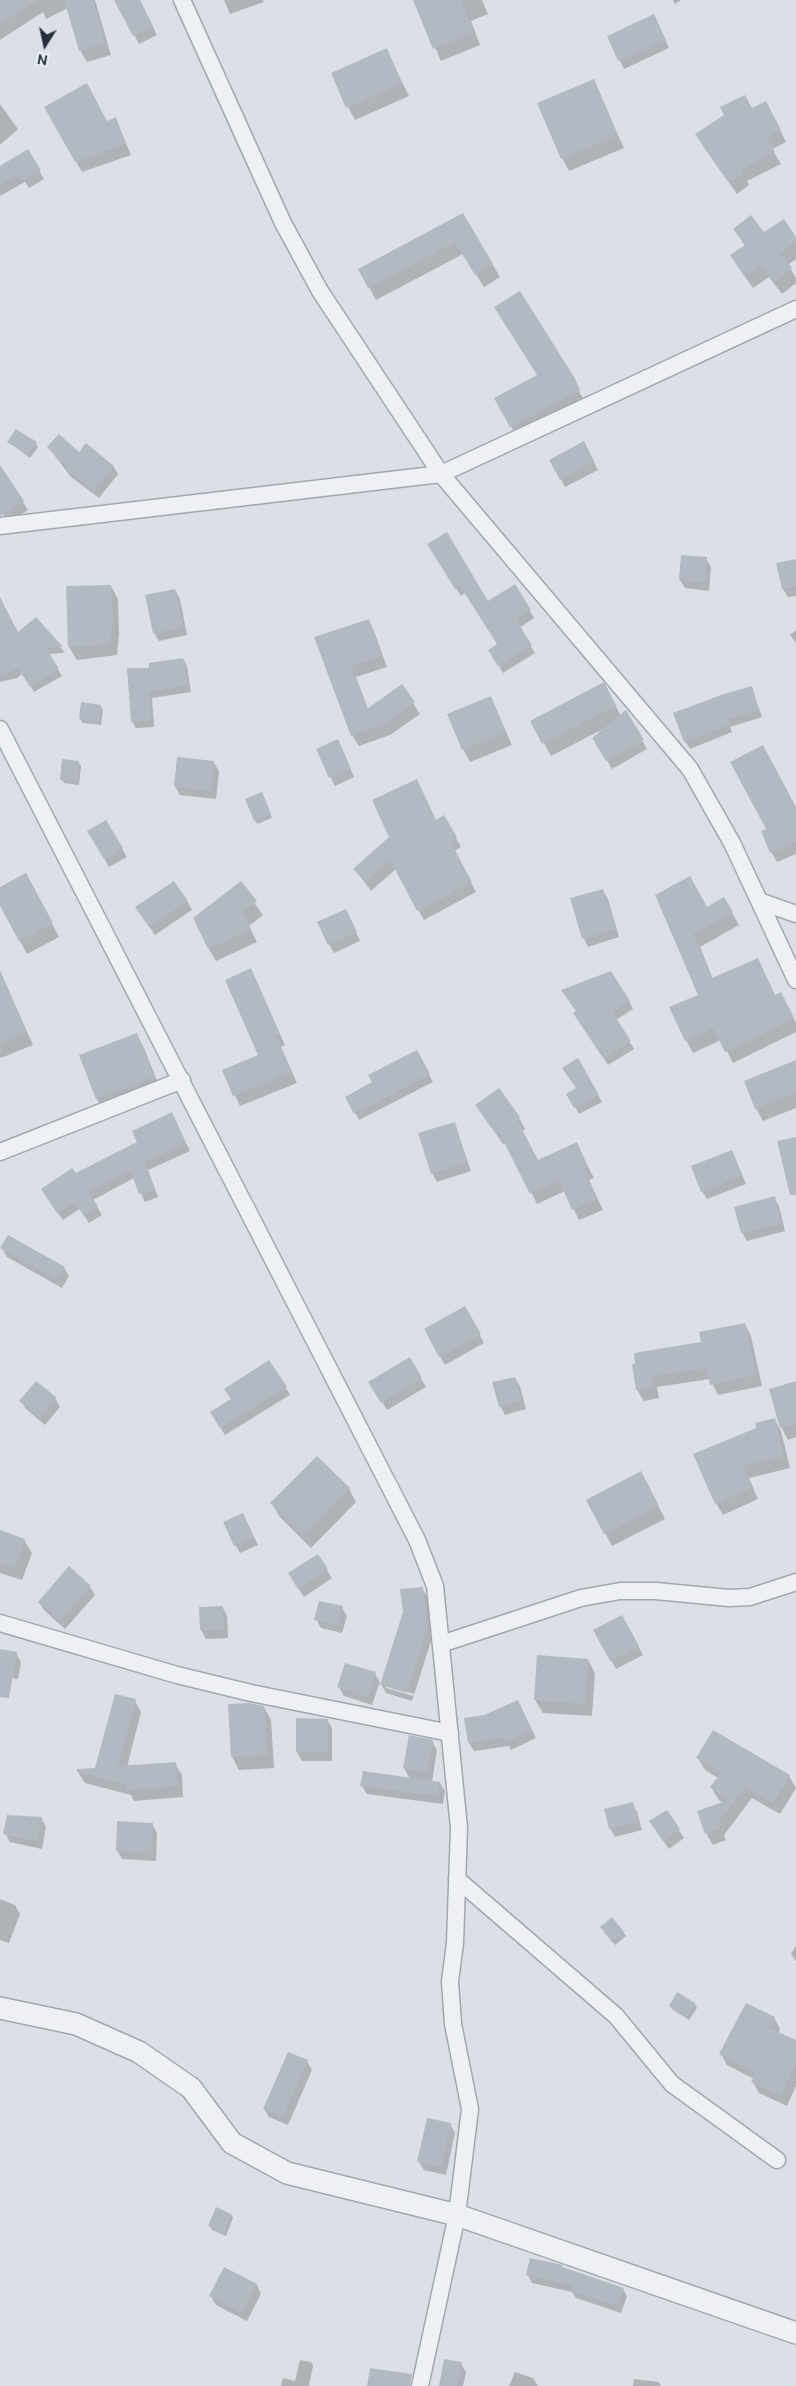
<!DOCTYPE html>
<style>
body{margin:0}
#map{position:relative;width:796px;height:2386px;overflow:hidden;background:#dbe0e6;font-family:Ubuntu,sans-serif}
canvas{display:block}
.north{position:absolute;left:20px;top:20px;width:50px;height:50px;-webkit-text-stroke:4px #eaeff4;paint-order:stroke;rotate:190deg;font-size:14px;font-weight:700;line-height:20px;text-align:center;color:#252f3c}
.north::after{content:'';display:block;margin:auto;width:18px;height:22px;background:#252f3c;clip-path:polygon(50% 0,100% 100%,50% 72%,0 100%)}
</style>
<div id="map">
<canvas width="796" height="2386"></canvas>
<div class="north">N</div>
</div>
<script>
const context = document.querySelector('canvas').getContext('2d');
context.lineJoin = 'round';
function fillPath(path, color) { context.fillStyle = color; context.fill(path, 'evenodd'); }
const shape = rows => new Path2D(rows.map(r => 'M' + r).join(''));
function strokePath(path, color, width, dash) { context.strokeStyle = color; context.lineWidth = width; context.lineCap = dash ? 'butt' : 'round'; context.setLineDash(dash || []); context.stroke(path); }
const shadow = shape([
 [0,0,95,0,111,55,87,62,80,50,68,8,46,19,43,12,0,40],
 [116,0,139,0,157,35,139,44],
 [224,0,263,0,264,2,230,14],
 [414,0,482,0,488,14,471,21,480,45,441,61],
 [673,0,681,0,675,4],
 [658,24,669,48,624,69,608,36],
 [386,50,409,96,355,120,348,107],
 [593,81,624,148,569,171,562,158],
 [0,104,18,129,0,145],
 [45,107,107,122,116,119,131,155,82,172],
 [752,109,772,114,786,142,772,149,781,164,747,181,749,185,737,194,703,146],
 [28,151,44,179,29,188,25,182,0,196,0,167],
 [463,215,500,277,484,287,463,254,376,300,369,287],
 [735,229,796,239,796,259,788,265,796,278,796,283,782,294,769,277,753,288,739,268,745,246],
 [520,293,586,403,518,439,496,399,538,376],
 [9,442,36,443,38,447,30,458],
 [48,447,79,454,113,466,118,474,99,498,71,477],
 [588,451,598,470,565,487,551,460],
 [0,467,28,510,9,522,0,510],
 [433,552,488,603,515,586,534,618,519,628,535,653,503,673,494,657,498,645,465,593,461,596],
 [706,559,711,567,709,591,685,588,680,580],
 [796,560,796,596,788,597,783,589,777,564],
 [111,586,118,599,119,634,117,655,77,660,69,647],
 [175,590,180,599,187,635,159,641,154,633,146,596],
 [0,597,18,634,36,619,65,653,48,654,62,676,34,692,23,673,17,678,0,682],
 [368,620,374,631,387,667,356,677,368,709,402,686,420,714,390,735,359,746,352,735,316,638],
 [796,630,796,643,790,635],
 [183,659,187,666,191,692,152,698,154,727,136,728,132,721,150,670],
 [751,687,762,717,730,727,732,732,690,749,685,741],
 [611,697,621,716,625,712,647,749,612,769,594,738,603,729,551,756,532,722],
 [491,698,512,745,470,762,463,749],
 [100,706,103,710,101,725,83,723,80,719],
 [342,749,354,777,335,786,317,750],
 [78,762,81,766,79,785,64,783,62,779],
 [214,763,219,771,216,799,180,795,175,786],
 [264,797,272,818,257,824,255,820],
 [796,809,796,854,777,862,771,852],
 [444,817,461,847,454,851,476,892,424,920,396,869,371,891,355,869],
 [106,821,127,857,109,867,89,832],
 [240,883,263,915,249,926,257,942,216,961,209,949],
 [33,887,59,937,27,954,0,904,0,888],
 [603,890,608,899,619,937,588,947,584,938],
 [656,895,707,908,724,899,739,925,700,947,713,979,775,996,788,1006,796,1023,796,1032,733,1063,721,1040,693,1053,686,1040,700,995],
 [187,901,192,910,155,935,142,916],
 [350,919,360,941,334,953,329,944],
 [251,970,285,1045,281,1047,297,1083,240,1106,224,1071,259,1055],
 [1,974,33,1045,1,1058,0,1056],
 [629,1001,633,1009,616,1020,634,1049,608,1065,579,1021],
 [137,1035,144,1048,161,1091,104,1112,97,1099,81,1056],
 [421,1059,433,1082,359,1120,346,1097],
 [578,1060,602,1102,579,1114,568,1094,577,1089],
 [796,1061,796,1108,763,1121,756,1108],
 [477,1106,519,1118,525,1129,522,1131,538,1162,576,1144,594,1178,589,1180,603,1210,579,1220,565,1191,537,1204,506,1143,503,1144],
 [176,1122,190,1151,148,1170,158,1197,145,1202,134,1178,93,1200,102,1215,89,1223,80,1209,63,1220,47,1198,76,1175],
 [454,1123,471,1171,437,1182,432,1173],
 [732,1151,746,1184,707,1199,702,1191],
 [774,1198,779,1206,785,1231,747,1241,742,1232],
 [2,1248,64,1268,69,1276,62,1288,7,1257],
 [465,1308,484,1343,445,1365,425,1329],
 [745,1324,751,1336,762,1386,718,1395,710,1379,657,1387,659,1398,644,1401,637,1390,634,1365,703,1343],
 [409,1359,426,1387,387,1410,370,1382],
 [515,1378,520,1386,526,1409,505,1415,500,1406],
 [36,1383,55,1398,60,1407,45,1425,26,1409,21,1401],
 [796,1383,796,1437,788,1440,781,1427],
 [286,1388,290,1395,225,1435,211,1413],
 [775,1420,781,1431,790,1468,749,1478,758,1499,723,1515,716,1503,757,1428],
 [648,1486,665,1519,612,1546,588,1501],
 [349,1489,356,1502,311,1548,279,1516,272,1503],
 [247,1523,258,1545,240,1553,235,1545],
 [0,1532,24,1540,32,1553,22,1580,0,1573],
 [317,1555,332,1578,304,1597,294,1582],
 [90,1587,95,1595,65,1629,44,1610,39,1602],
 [422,1588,427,1597,432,1638,412,1701,386,1693,380,1682,372,1705,344,1696,339,1687,375,1674,381,1684],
 [386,1685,414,1694,413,1696,386,1688],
 [223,1608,227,1616,228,1638,206,1639,201,1630,200,1609],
 [342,1608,347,1616,342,1633,321,1628,316,1619],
 [627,1625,643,1655,616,1669,595,1631],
 [0,1650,16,1653,21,1662,18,1679,0,1676],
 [588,1660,595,1673,592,1716,543,1713,535,1700],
 [135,1701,141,1712,127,1767,175,1764,182,1775,183,1797,134,1801,131,1795,85,1783,78,1772,96,1769],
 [264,1707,271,1720,274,1768,239,1770,232,1757],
 [522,1710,536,1738,511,1750,509,1746,474,1751,469,1743,465,1719],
 [297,1719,327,1720,332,1728,332,1761,302,1761,297,1752],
 [432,1741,437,1750,432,1782,440,1783,445,1791,443,1804,367,1794,362,1786,410,1779,404,1768],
 [698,1758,789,1776,796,1788,780,1814,752,1798,724,1835,726,1840,713,1845,706,1833,723,1803,718,1799,711,1787,718,1778,705,1770],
 [632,1804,637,1812,642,1830,615,1837,610,1828],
 [667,1811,684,1838,669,1849,656,1830],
 [41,1818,46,1827,42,1849,10,1842,5,1833],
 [152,1824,157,1833,156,1861,122,1859,117,1850],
 [0,1899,15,1905,20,1914,9,1943,0,1940],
 [604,1931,623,1932,626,1936,615,1945],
 [796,1946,796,1961,791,1954],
 [695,2004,697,2008,689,2020,673,2010,670,2006],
 [774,2018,780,2029,778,2033,796,2042,796,2086,787,2106,759,2093,753,2082,754,2079,727,2065,721,2054],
 [307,2061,312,2070,288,2125,269,2117,264,2109],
 [450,2124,455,2133,446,2175,424,2170,419,2162],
 [231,2214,233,2218,226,2236,212,2230,210,2226],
 [562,2266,563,2269,623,2289,627,2296,621,2313,576,2298,572,2292,532,2283,528,2275],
 [225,2269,257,2285,261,2294,247,2321,216,2305,211,2296],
 [300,2360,311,2362,313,2366,309,2386,281,2386,283,2378,295,2381],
 [461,2364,466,2372,463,2386,440,2386],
 [515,2372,533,2378,538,2386,509,2386],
 [634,2379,659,2382,661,2386,633,2386]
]);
const building = shape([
 [0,0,37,0,0,24],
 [64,0,93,0,105,43,79,51],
 [114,0,140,0,153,26,133,36],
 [413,0,461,0,474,32,433,49],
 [654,14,666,40,618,61,607,36],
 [387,48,402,83,346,108,331,73],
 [594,79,618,135,561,159,537,103],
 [87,83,107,121,116,117,125,144,75,162,44,107],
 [745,95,752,108,766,101,781,130,767,137,775,152,741,170,744,173,729,183,695,134,724,115,720,107],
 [28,149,41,170,23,181,19,174,0,185,0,166],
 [463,213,493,264,475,275,455,242,368,288,358,269],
 [751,215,764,232,784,219,796,237,796,242,780,253,792,268,774,282,761,265,744,276,730,255,745,245,733,229],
 [520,291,574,377,580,390,510,427,494,398,537,375,494,307],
 [16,429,37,442,28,455,7,442],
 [59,434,79,452,86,443,114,466,94,491,65,469,67,467,47,447],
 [584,441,594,461,560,480,549,460],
 [0,465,24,501,0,516],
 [447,532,488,601,515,584,531,610,516,620,532,645,498,666,488,650,497,644,460,586,455,589,427,544],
 [681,555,707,557,705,583,679,580],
 [796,559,796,586,782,589,776,563],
 [111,585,113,620,110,642,92,646,68,647,66,586],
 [175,589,183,627,153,633,145,595],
 [0,598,18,632,36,617,63,647,46,648,59,669,30,687,18,668,0,676],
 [369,619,382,656,351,666,367,709,402,684,415,702,384,724,351,736,314,637],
 [183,658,188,685,149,691,151,720,131,722,127,668,149,668,149,663],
 [604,682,616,705,542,744,530,721],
 [752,686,759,710,727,719,729,725,684,742,673,713,724,694],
 [491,696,506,732,462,750,447,714],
 [81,702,101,705,99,722,79,719],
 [626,710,644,740,606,761,592,738],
 [338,739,351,769,329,778,316,749],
 [763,745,796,807,796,842,770,853,761,831,766,829,730,762],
 [177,757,214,761,211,791,174,787],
 [62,759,79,761,77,781,60,780],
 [417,779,436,820,444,815,457,837,450,841,472,882,417,911,390,860,365,882,353,869,389,837,372,800],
 [262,792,271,814,254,821,245,799],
 [106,820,123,848,104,859,87,831],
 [26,873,53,923,19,941,0,906,0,887],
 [690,876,707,907,724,897,733,912,693,934,712,978,758,958,775,995,781,992,794,1018,725,1052,713,1028,685,1041,669,1007,698,995,655,895],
 [174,881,188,901,149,927,135,907],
 [241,881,257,901,242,912,251,929,208,949,193,918],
 [603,889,616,929,582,939,570,898],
 [346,909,357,932,328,945,317,922],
 [251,968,280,1034,276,1035,291,1072,233,1096,222,1070,258,1055,225,980],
 [0,970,27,1032,0,1043],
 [611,971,630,1001,612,1012,631,1041,603,1058,573,1013,576,1011,561,990],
 [137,1033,154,1077,96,1099,79,1055],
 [417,1050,430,1074,354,1114,345,1097,372,1082,368,1075],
 [578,1058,599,1095,574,1108,566,1094,576,1088,562,1068],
 [796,1060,796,1092,755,1109,744,1081],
 [499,1088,520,1117,517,1120,538,1160,577,1142,588,1167,584,1169,597,1199,572,1210,559,1180,530,1194,499,1132,496,1134,475,1105],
 [172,1112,186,1143,145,1162,155,1189,139,1194,130,1170,88,1192,98,1206,84,1216,74,1202,57,1213,41,1189,72,1168,76,1173,137,1142,132,1131],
 [455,1122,467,1162,431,1174,418,1133],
 [796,1137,796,1195,790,1195,777,1141],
 [732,1150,742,1175,701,1192,691,1166],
 [775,1196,781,1223,741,1233,734,1207],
 [8,1235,65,1267,57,1280,0,1248],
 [465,1306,481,1334,439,1357,424,1329],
 [745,1323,756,1375,710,1385,706,1368,652,1376,653,1387,636,1390,632,1364,635,1364,634,1353,701,1342,699,1332],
 [410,1357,422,1378,381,1403,368,1382],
 [269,1360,287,1387,220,1428,210,1412,231,1399,224,1389],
 [515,1377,522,1401,499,1407,492,1382],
 [36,1381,56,1397,40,1418,19,1401],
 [796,1381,796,1423,780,1428,769,1389],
 [775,1418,784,1456,743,1466,753,1487,715,1504,693,1454,756,1428,755,1423],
 [317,1456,350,1488,303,1536,270,1503],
 [641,1471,659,1506,604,1534,586,1500],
 [243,1513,254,1537,234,1546,223,1522],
 [0,1530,25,1539,15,1568,0,1563],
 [318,1554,328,1569,298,1589,288,1573],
 [69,1566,91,1586,60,1621,38,1602],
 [423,1587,427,1629,407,1693,380,1685,403,1612,400,1589],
 [319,1601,343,1606,338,1625,314,1620],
 [223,1606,224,1629,200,1630,199,1607],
 [622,1615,639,1646,610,1661,593,1630],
 [0,1649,17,1652,9,1698,0,1697],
 [537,1655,588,1659,585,1704,534,1700],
 [345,1663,376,1672,368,1697,337,1687],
 [115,1694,136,1699,118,1766,176,1762,178,1786,126,1790,126,1785,77,1772,77,1769,95,1768],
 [518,1700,532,1730,505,1742,503,1738,468,1743,464,1718,484,1715],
 [249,1703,264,1706,267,1755,231,1757,228,1704],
 [296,1718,328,1719,328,1752,296,1752],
 [713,1730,790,1775,773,1803,745,1787,718,1822,720,1828,705,1834,697,1811,728,1800,710,1787,721,1773,696,1758],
 [409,1735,433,1740,427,1773,403,1768],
 [363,1771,440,1782,438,1796,360,1786],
 [633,1802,638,1822,609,1829,604,1809],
 [667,1810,680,1829,663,1841,649,1821],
 [7,1815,42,1817,37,1841,3,1834],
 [117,1821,153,1823,151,1853,116,1851],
 [612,1917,624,1932,612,1942,600,1927],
 [677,1992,695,2003,687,2017,669,2006],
 [746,2003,775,2017,769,2028,796,2040,796,2063,781,2096,751,2082,756,2073,719,2054],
 [288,2052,308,2060,283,2117,263,2109],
 [427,2118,451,2123,441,2167,417,2162],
 [216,2207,231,2214,224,2233,208,2226],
 [530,2258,563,2265,562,2267,624,2288,617,2306,570,2291,572,2285,526,2275],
 [224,2267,257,2284,242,2313,209,2296],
 [444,2359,462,2362,457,2386,439,2386],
 [370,2368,412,2374,410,2386,367,2386]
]);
const minor = shape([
 [182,0,283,223,320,291,441,474,690,769,732,843,796,980],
 [0,526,441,474,796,309],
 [0,729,417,1540,435,1586,459,1828,455,1943,450,1981,453,2024,470,2109,457,2215,420,2386],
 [759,901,796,914],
 [0,1152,182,1080],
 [0,1623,177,1675,251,1693,450,1733],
 [441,1644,581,1598,620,1591,656,1591,729,1598,750,1597,796,1582],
 [457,1879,616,2016,672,2084,777,2160]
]);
const tertiary = shape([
 [0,2008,76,2024,139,2052,191,2088,232,2143,287,2173,457,2215,796,2333]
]);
fillPath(shadow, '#0003');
fillPath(building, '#b2b9c3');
strokePath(minor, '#a1a7b0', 19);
strokePath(tertiary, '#a1a7b0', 24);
strokePath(minor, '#eef0f4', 16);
strokePath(tertiary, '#eef0f4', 21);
</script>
